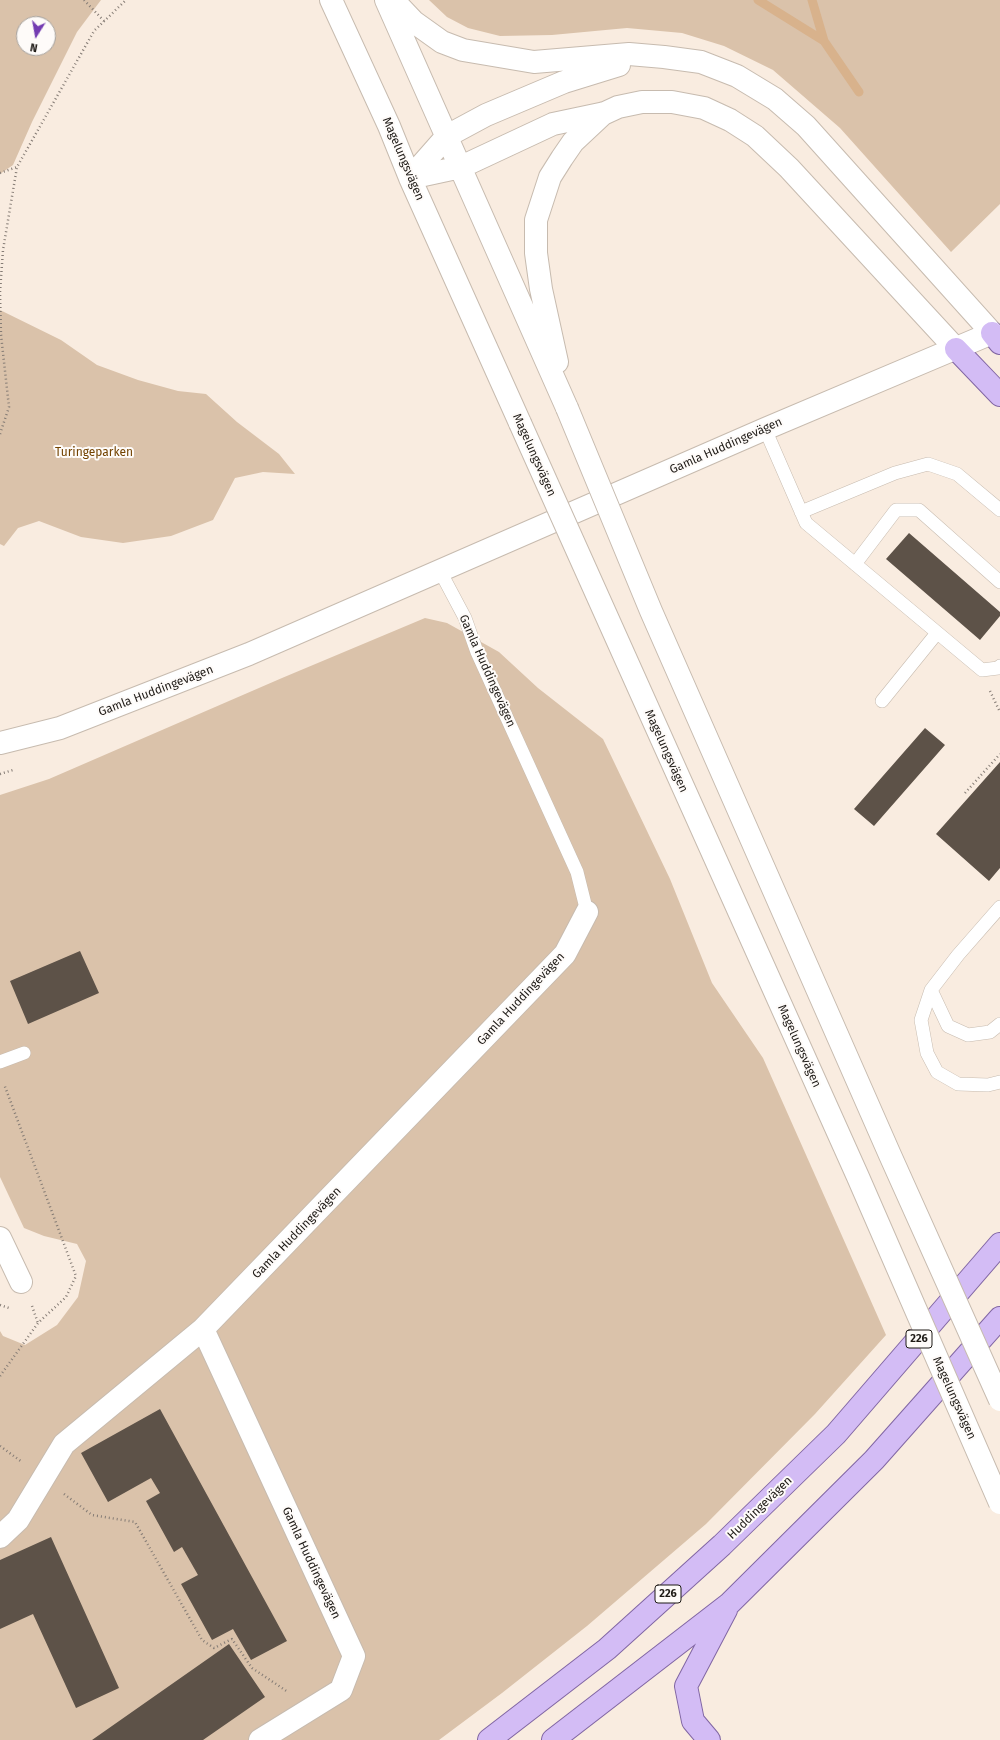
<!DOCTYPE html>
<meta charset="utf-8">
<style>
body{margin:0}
#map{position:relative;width:1000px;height:1740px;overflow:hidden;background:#f9ece0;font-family:"Fira Sans",sans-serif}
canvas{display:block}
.north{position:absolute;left:16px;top:16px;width:40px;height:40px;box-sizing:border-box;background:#fefbf9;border:1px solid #a4a19e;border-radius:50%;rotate:191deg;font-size:11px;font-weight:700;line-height:16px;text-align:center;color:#1e1a16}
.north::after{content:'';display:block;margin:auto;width:14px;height:18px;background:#743cb2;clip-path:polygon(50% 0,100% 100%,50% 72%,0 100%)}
</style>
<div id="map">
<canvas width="1000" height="1740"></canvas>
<div class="north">N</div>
</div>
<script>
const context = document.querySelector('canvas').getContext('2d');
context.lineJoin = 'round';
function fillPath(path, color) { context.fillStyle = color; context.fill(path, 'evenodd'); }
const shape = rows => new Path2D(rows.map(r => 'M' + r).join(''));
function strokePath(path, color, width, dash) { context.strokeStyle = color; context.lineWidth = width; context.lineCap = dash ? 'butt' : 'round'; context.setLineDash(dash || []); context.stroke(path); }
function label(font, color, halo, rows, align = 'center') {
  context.font = font + ' "Fira Sans",sans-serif'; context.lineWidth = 4; context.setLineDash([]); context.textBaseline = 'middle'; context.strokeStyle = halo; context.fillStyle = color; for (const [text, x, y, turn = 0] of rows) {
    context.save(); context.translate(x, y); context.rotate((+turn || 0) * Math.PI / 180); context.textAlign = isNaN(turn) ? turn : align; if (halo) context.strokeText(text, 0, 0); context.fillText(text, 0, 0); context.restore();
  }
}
const green = shape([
 [0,0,101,0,77,32,32,122,13,165,0,174],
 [24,24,48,24,48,48,24,48],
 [429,0,1000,0,1000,204,951,252,840,128,773,70,724,46,682,33,627,28,552,35,500,36,468,28,447,17],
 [0,310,61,340,97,365,138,380,178,391,206,394,237,422,279,454,295,474,263,472,235,478,213,520,171,536,123,543,81,537,39,521,18,528,4,546,0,544],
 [425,618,447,623,499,652,538,688,603,739,670,879,712,983,763,1058,886,1335,815,1414,706,1524,587,1626,502,1693,439,1740,0,1740,0,1331,3,1336,25,1345,57,1325,78,1297,86,1261,77,1244,44,1236,24,1228,0,1177,0,795,49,779,282,678]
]);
const stream = shape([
 [758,0,824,41,859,92],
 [812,0,824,41]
]);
const building = shape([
 [909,533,1000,612,1000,616,980,640,886,559],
 [925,728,945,745,874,826,854,809],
 [1000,762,1000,868,989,881,936,834],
 [80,951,99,993,28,1024,10,981],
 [160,1409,287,1641,251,1660,233,1629,212,1640,181,1584,198,1575,182,1547,174,1552,146,1501,160,1493,151,1478,108,1502,81,1453],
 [51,1537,119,1688,76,1708,33,1614,0,1629,0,1560],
 [229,1644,265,1697,203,1740,92,1740]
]);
const path = shape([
 [84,0,104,21],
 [0,173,17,167],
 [0,434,9,407,1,335,0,292,3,250,17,167,94,31,126,0],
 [990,691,1000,712],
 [0,774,13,770],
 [965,793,1000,754],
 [0,1305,9,1308],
 [32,1306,38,1323],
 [0,1376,38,1323,66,1297,76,1276,4,1084],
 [0,1446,22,1462],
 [64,1494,92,1515,135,1522,202,1640,214,1648,232,1639,252,1668,288,1692]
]);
const service = shape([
 [765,429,806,523,982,670,998,668,1000,666],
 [801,512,895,473,928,464,957,474,1000,510],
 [855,564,896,510,919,510,1000,582],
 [440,571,465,618,477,652,577,872,587,912],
 [882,701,937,633],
 [1000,907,958,955,931,990,921,1020,927,1053,937,1072,958,1084,988,1085,1000,1082],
 [931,990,948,1026,968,1035,990,1032,1000,1024],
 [0,1062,24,1053]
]);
const minor = shape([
 [0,1238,21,1282],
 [0,1537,18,1520,64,1444,203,1329],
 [260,1740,341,1690,354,1656,203,1329,565,954,587,912]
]);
const tertiary = shape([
 [0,743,60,728,249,654,765,429,992,333]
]);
const secondary = shape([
 [331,0,389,126,410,178,520,423],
 [386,0,567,408],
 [393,0,414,22,442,42,463,50,534,62,629,54,664,57,701,62,737,76,775,99,806,126,992,333],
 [410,178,461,167,553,124,605,113,618,107,642,102,672,102,704,108,730,120,755,136,789,168,956,349],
 [410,178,447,136,486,115,564,82,619,65],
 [557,362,541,289,536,253,536,220,550,177,562,158,573,142,604,113]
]);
const primary = shape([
 [992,333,1000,343],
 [956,349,1000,395],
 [489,1740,607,1649,722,1545,836,1434,1000,1244],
 [553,1740,729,1604,874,1460,1000,1318],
 [709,1740,693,1721,686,1686,726,1610]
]);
const secondaryBridge = shape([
 [567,408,651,611,890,1155,1000,1400],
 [520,423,858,1177,1000,1503]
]);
const shields = [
 [919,1339,26],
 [668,1594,26]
];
const shieldNames = [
 ["226",919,1339],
 ["226",668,1594]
];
const streetNames = [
 ["Magelungsvägen",403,159,67],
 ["Gamla Huddingevägen",726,446,-24],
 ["Magelungsvägen",534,455,66],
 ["Gamla Huddingevägen",487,671,66],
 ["Gamla Huddingevägen",156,691,-21],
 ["Magelungsvägen",666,751,66],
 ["Gamla Huddingevägen",521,999,-47],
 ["Magelungsvägen",799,1046,66],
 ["Gamla Huddingevägen",297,1233,-46],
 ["Magelungsvägen",954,1398,66],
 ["Huddingevägen",760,1508,-44],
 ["Gamla Huddingevägen",311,1563,65]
];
const parkNames = [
 ["Turingeparken",94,453]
];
fillPath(green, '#dac2aa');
strokePath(stream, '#d8b28c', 9);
fillPath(building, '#5d5248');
strokePath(service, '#c7bbaf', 14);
strokePath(minor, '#c7bbaf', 24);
strokePath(tertiary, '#c7bbaf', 24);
strokePath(secondary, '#c7bbaf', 24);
strokePath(primary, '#8166a3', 24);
strokePath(path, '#857c75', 2.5, [1, 3]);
strokePath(service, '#fff', 13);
strokePath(minor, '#fff', 22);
strokePath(tertiary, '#fff', 22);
strokePath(secondary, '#fff', 22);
strokePath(primary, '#d3bcf5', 22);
strokePath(secondaryBridge, '#c7bbaf', 24, []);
strokePath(secondaryBridge, '#fff', 22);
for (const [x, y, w] of shields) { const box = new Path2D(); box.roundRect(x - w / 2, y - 9, w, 18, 3); context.fillStyle = '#fefbf9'; context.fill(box); strokePath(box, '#1e1a16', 1); }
label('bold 11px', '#1e1a16', null, shieldNames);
label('12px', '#1e1a16', '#fefbf9', streetNames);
label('12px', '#734300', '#fefbf9', parkNames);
</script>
